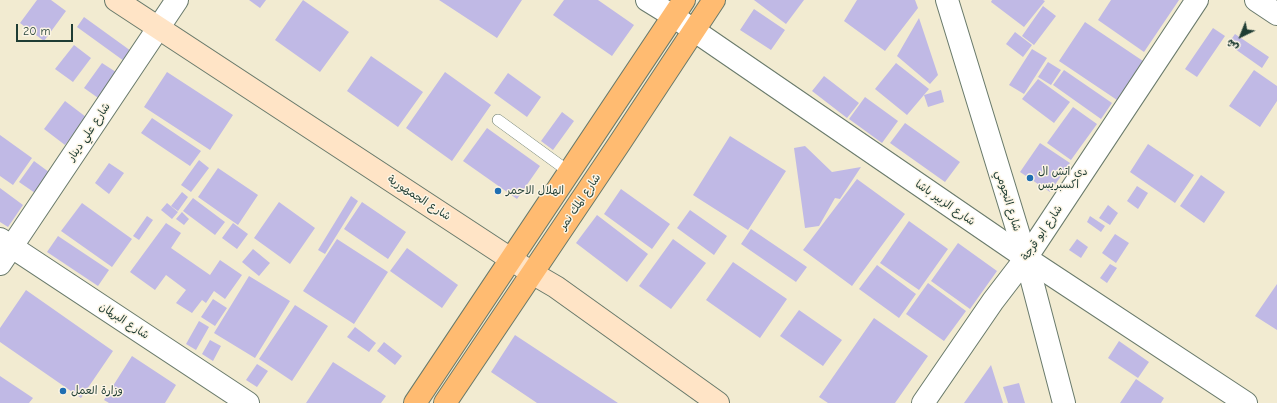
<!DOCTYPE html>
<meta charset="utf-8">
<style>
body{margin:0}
#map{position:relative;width:1277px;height:403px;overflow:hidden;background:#f2ebd1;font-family:"Comic Neue","Playpen Sans Arabic",sans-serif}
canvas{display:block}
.north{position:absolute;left:1221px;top:16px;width:40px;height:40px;-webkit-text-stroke:3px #fcf5e5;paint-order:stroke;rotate:223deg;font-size:11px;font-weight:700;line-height:16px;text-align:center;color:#1f3d34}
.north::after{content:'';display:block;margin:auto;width:14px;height:18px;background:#1f3d34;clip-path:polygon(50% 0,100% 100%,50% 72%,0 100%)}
.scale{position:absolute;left:16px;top:24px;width:57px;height:18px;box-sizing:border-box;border:2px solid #1f3d34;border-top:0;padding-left:5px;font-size:12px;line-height:14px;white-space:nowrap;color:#1f3d34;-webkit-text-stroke:3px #fcf5e5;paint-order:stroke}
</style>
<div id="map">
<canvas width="1277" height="403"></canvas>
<div class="north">ش</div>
<div class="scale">20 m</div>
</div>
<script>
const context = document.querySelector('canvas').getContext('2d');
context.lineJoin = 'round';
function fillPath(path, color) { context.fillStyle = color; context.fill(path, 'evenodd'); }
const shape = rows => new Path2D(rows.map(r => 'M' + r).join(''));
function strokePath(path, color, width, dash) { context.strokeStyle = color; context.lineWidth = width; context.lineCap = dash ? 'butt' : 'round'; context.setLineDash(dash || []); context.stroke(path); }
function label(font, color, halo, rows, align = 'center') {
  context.font = font + ' "Comic Neue","Playpen Sans Arabic",sans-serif'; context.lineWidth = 3; context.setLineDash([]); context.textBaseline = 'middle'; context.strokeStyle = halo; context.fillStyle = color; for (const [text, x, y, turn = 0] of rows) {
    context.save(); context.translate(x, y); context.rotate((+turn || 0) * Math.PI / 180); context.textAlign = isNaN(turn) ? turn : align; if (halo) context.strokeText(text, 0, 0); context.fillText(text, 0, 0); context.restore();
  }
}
const building = shape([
 [37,0,51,0,66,11,44,41,20,23],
 [249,0,266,0,260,8],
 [303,0,349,32,320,72,275,40],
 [439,0,522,0,497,38],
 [564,0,598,0,634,25,612,56,553,15],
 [754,0,804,0,786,24],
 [857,0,915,0,918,8,885,51,844,21],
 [992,0,1043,0,1045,1,1024,27,991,2],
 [1111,0,1179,0,1144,52,1098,20],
 [1043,6,1056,16,1034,45,1022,36],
 [754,9,785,30,771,50,740,30],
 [84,17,131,51,124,61,77,27],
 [919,18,938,75,930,84,897,56],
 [1085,22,1143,61,1117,100,1059,61],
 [1213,28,1225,36,1197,77,1185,69],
 [1015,32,1032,45,1023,57,1006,44],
 [1235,34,1269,57,1262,68,1228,44],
 [74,45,91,58,73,82,55,69],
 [1032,49,1047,58,1024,94,1009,85],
 [371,56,423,92,398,127,347,91],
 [1048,62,1061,70,1051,85,1038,77],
 [102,63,119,74,101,100,84,88],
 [896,63,929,89,907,115,875,89],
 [1064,70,1112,103,1101,119,1053,85],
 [1254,70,1277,86,1277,101,1260,127,1229,106],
 [167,72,233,115,210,150,144,107],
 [445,72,491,105,452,161,406,128],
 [508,73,541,97,527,117,494,93],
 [824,76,859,103,847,118,812,91],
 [1038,79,1070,102,1054,123,1022,99],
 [941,90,944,102,928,107,924,95],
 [865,97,898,121,882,143,849,119],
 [65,101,86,117,65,145,44,129],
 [1073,107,1097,124,1071,160,1047,143],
 [562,112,574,121,553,150,541,141],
 [152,118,201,151,190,166,141,133],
 [905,123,960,162,945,182,890,143],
 [487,128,540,166,517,199,463,161],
 [0,135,32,158,13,185,0,176],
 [730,136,786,171,748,230,693,195],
 [1040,143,1070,163,1050,192,1020,172],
 [1148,144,1194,175,1175,203,1130,172],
 [805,146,832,172,861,167,840,199,835,198,819,226,805,228,794,148],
 [199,160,209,168,191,192,181,185],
 [34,161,53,175,38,195,19,182],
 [109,163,124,173,109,194,95,183],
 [218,168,258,195,238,225,198,197],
 [1201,175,1225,192,1204,223,1180,206],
 [857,179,905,214,852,286,803,250],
 [1137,186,1148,193,1138,209,1127,201],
 [0,188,23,205,8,227,0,222],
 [621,189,670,224,652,249,604,214],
 [182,192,188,197,178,211,171,206],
 [351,196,358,201,325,254,318,250],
 [193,198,225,222,215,235,183,211],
 [279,202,315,228,290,264,254,238],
 [362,202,406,232,388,259,344,229],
 [82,203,132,239,112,267,61,231],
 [167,203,178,212,172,219,161,210],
 [1108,205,1118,213,1110,225,1099,218],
 [690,210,727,236,714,255,677,228],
 [182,212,189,219,184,225,176,219],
 [597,215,648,254,627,282,576,243],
 [147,216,153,220,139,240,133,236],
 [1090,216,1105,226,1101,232,1087,222],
 [909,221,948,249,919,290,880,263],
 [166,223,181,233,171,248,210,275,220,260,242,275,225,299,214,291,206,303,202,300,192,313,176,303,186,290,166,275,155,290,130,272],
 [233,223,248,234,237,249,222,238],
 [751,229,807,267,796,282,741,244],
 [1115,234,1129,243,1116,263,1102,253],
 [58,236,109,270,98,286,47,252],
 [337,239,388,272,354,324,303,291],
 [673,239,706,263,671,309,639,286],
 [1077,239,1088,247,1081,258,1069,250],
 [958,243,997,271,970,309,931,281],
 [407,248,458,285,442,308,390,271],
 [253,249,270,263,259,276,242,262],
 [733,262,787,299,760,338,706,300],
 [1110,264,1117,268,1107,283,1100,278],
 [877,265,916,294,899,318,859,289],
 [249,276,290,301,255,358,214,333],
 [928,283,966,311,944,341,906,314],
 [1277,284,1277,330,1255,316],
 [26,290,113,351,81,398,0,342,0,328],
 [213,299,227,308,215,326,201,317],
 [295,305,328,326,292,381,259,359],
 [799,310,842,340,823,366,780,336],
 [874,318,928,356,895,403,828,403,819,397],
 [199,321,209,327,196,350,186,344],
 [355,327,376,343,369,352,347,337],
 [515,335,618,403,537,403,491,372],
 [210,340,221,346,213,361,202,354],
 [1119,341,1149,362,1138,378,1108,358],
 [384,342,402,356,395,365,377,351],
 [132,356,176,385,165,403,109,403,104,400],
 [333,362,386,396,381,403,306,403],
 [257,364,268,371,257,387,246,380],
 [991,365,1003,403,964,403],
 [0,376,33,398,29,403,0,403],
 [1136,379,1164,398,1161,403,1120,403],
 [1019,383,1025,403,1008,403,1003,387]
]);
const service = shape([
 [498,120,568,171]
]);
const minor = shape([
 [647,0,673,16,1026,258,1246,403],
 [0,239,248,403],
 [0,264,177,0],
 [923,403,993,301,1026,258,1197,0]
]);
const tertiary = shape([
 [947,0,1026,258,1064,403],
 [1256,0,1277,14]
]);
const secondary = shape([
 [116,0,532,273,556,287,718,403]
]);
const trunk = shape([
 [415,403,684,0],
 [445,403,619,144,714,0]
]);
const markers = [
 [1030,178,4,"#1f6fb2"],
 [498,191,4,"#1f6fb2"],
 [63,391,4,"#1f6fb2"]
];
const streetNames = [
 ["شارع علي دينار",89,132,-56],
 ["شارع الجمهورية",419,198,33],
 ["شارع النجومي",1008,201,73],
 ["شارع المك نمر",580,202,-56],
 ["شارع الزبير باشا",945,203,35],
 ["شارع ابو قرجة",1042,233,-56],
 ["شارع البرلمان",124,321,33]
];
const poiNames = [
 ["دي اتش ال",1038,172],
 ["اكسبريس",1038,185],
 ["الهلال الاحمر",506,191],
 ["وزارة العمل",71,391]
];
fillPath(building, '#c0b9e5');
strokePath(service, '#697a6b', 12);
strokePath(minor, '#697a6b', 24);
strokePath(tertiary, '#697a6b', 24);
strokePath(secondary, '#697a6b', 24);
strokePath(trunk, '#697a6b', 24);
strokePath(service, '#fff', 11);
strokePath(minor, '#fff', 22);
strokePath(tertiary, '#fff', 22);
strokePath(secondary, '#ffe4c6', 22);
strokePath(trunk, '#ffbb71', 22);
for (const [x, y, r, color] of markers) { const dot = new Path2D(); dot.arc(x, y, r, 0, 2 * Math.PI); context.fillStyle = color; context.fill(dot); strokePath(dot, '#fcf5e5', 1.5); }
label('11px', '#1f3d34', '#fcf5e5', streetNames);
label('11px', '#1f3d34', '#fcf5e5', poiNames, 'left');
</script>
